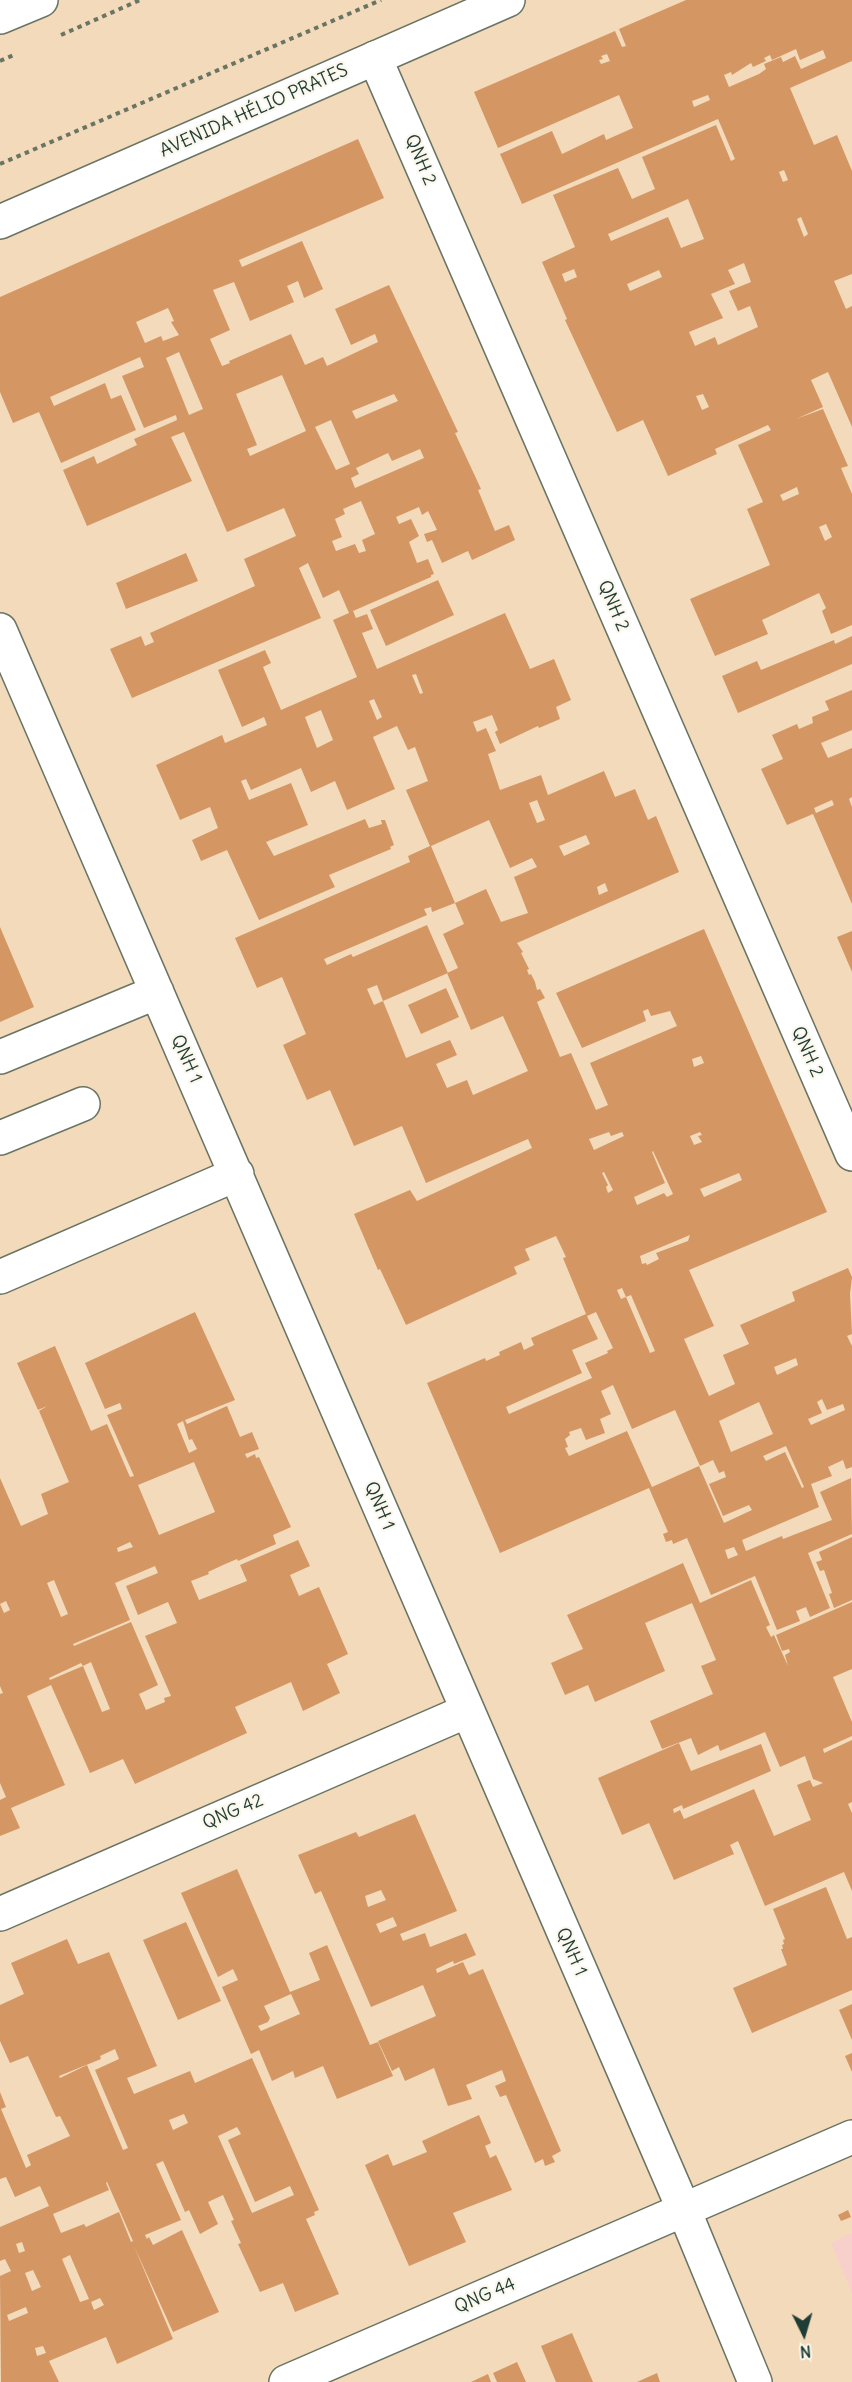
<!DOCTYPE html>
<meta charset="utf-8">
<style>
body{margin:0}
#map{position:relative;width:852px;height:2382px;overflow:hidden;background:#f2dabb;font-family:Delius,sans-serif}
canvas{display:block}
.north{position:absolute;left:774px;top:2304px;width:60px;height:60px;-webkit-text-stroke:4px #fbf7ec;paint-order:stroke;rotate:175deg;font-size:16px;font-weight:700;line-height:24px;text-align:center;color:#1f3d34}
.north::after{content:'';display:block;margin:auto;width:21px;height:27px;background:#1f3d34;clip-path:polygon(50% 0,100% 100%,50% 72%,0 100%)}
</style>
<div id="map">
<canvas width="852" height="2382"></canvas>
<div class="north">N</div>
</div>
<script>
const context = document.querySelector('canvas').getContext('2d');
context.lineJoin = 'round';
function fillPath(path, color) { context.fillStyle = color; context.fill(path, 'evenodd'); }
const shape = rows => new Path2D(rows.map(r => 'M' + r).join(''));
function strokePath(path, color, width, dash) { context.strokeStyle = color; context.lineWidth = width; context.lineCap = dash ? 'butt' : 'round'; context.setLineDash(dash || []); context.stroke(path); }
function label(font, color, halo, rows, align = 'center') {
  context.font = font + ' Delius,sans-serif'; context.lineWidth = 4.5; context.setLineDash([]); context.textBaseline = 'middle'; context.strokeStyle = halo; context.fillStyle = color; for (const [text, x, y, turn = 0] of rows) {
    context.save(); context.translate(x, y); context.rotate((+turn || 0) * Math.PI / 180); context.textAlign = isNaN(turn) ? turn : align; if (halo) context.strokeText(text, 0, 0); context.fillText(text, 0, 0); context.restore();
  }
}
const built = shape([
 [852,2233,852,2293,831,2243]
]);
const building = shape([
 [686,0,852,0,852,61,790,88,814,145,837,135,852,171,852,274,834,281,846,309,852,306,852,427,828,372,811,380,823,407,796,419,823,409,848,466,841,468,852,494,852,625,831,634,822,611,826,608,819,593,762,620,768,634,715,656,690,599,770,565,747,509,763,502,738,445,771,430,768,425,715,449,717,454,668,476,643,420,617,432,565,320,567,319,542,262,575,247,553,195,618,168,632,199,655,189,642,157,716,125,731,161,735,159,718,119,522,204,500,154,552,131,562,154,604,134,606,140,633,128,619,95,498,148,474,92,615,31,622,47,626,46,619,29],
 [796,49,800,60,823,50,826,58,801,69,795,56,783,62,781,57,764,64,766,69,759,74,729,87,724,75,731,72,732,75,751,63,753,67,766,61,764,58,770,55,772,60],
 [607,54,610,61,601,64,599,60,603,59,601,56],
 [708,95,710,100,694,107,692,101],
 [784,170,788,180,783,182,779,172],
 [688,199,704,239,681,248,668,217,611,241,608,234],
 [801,217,808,234,804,237,797,219],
 [744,263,751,282,729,291,738,311,750,306,758,327,718,345,715,337,695,346,689,332,723,318,711,294,735,284,728,270],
 [574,269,577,277,565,282,562,274],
 [659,270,662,277,630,291,627,284],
 [703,394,709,407,702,410,696,396],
 [797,487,799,494,783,501,780,495],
 [826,524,832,537,825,541,819,527],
 [358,139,384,198,239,260,242,267,302,241,323,289,304,298,298,281,287,286,294,302,250,321,234,282,213,290,230,330,210,339,222,366,230,363,229,361,291,334,305,365,323,357,327,366,378,342,375,334,351,345,335,309,389,285,458,432,455,433,481,489,478,490,495,531,509,525,515,540,472,560,468,551,442,563,432,540,427,542,424,534,437,530,428,511,422,515,419,507,396,517,399,524,411,519,419,536,409,542,417,563,428,559,434,574,431,575,431,577,353,611,356,618,367,614,373,629,362,633,377,669,505,613,530,669,554,659,571,700,556,707,560,719,539,728,538,726,500,744,495,732,498,730,492,715,473,722,477,732,486,728,496,751,488,754,500,790,541,775,548,795,604,771,615,797,635,789,648,820,656,816,679,872,517,943,523,952,521,953,529,969,527,970,529,975,531,974,535,982,537,990,540,989,545,998,537,1002,560,1057,571,1053,596,1110,608,1105,590,1063,677,1026,670,1011,651,1016,648,1009,643,1011,646,1021,582,1048,556,993,704,929,827,1212,689,1270,714,1326,684,1339,709,1396,735,1384,723,1355,749,1344,740,1325,795,1301,792,1292,848,1268,852,1277,850,1294,852,1334,847,1336,852,1346,852,1467,846,1469,843,1460,828,1467,832,1476,811,1484,819,1507,742,1540,746,1551,782,1536,783,1539,832,1520,820,1492,851,1478,852,1534,808,1553,830,1608,810,1617,806,1607,796,1611,800,1621,777,1630,755,1576,711,1595,687,1538,673,1544,672,1540,666,1542,663,1534,668,1532,649,1488,500,1553,427,1383,485,1358,486,1361,500,1355,499,1352,521,1342,524,1350,534,1345,531,1338,586,1314,563,1258,566,1257,556,1236,525,1249,530,1260,514,1267,517,1274,406,1325,380,1269,378,1270,354,1214,410,1190,417,1201,532,1148,528,1139,426,1183,402,1126,354,1146,330,1090,307,1100,283,1045,306,1034,282,977,257,988,235,938,410,862,408,856,430,846,406,790,428,781,415,747,408,750,397,726,373,737,395,789,347,810,335,781,311,792,301,768,251,790,246,779,241,781,249,800,291,783,308,825,266,842,274,856,365,819,369,828,382,824,381,820,385,820,394,845,390,847,391,849,329,875,335,887,259,920,227,850,201,861,192,840,218,828,210,807,180,820,156,765,222,735,225,743,267,725,264,717,242,727,218,670,265,650,271,663,263,667,281,710,357,677,333,620,349,613,339,590,323,598,308,563,299,568,321,618,132,698,110,649,141,636,145,646,154,642,150,633,255,586,244,559,296,536,284,508,227,532,184,432,171,437,192,481,87,526,63,470,94,456,97,464,137,445,134,439,177,420,176,415,144,428,122,376,144,367,140,357,50,397,54,406,105,383,111,399,121,395,136,430,61,463,39,412,13,423,0,392,0,297],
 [168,308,174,321,171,322,179,335,163,341,161,336,145,343,136,322],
 [179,352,203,409,189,415,166,358],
 [282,375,306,431,250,456,247,449,257,445,236,394],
 [394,394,398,401,356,419,352,411],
 [331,420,350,464,336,470,315,427],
 [420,449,424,458,355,488,351,478,359,474,356,468,388,453,392,461],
 [361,501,375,534,362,540,366,551,359,553,355,544,336,551,332,541,342,537,335,519,345,514,343,509],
 [416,674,423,693,420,694,412,675],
 [374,699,382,717,377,720,369,701],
 [321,710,333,740,317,748,305,717],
 [537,800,545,820,537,823,529,803],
 [489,820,510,868,532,858,537,867,514,877,528,913,501,922,486,889,455,903,464,924,443,934,458,968,447,973,471,1030,503,1016,528,1071,473,1095,467,1080,447,1088,436,1064,457,1055,450,1040,406,1058,383,1001,374,1005,367,989,377,985,383,1001,448,973,427,925,353,957,351,954,327,965,324,959,427,915,424,909,431,907,432,912,455,903,431,846],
 [586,835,590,844,564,856,559,846],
 [605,883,608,891,599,895,597,887],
 [701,1056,704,1063,694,1067,692,1059],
 [609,1132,611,1136,622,1132,624,1136,594,1150,589,1139],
 [700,1132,702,1135,698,1136,702,1142,694,1145,690,1136],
 [653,1151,673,1194,667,1197,664,1193,637,1205,634,1197,665,1183,652,1152],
 [604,1172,613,1190,608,1193,606,1187,608,1185,602,1173],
 [739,1173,742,1180,704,1197,700,1189],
 [690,1235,688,1241,656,1253,659,1259,647,1265,646,1263,642,1264,640,1256],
 [622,1288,626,1297,631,1295,655,1351,650,1353,626,1297,621,1299,617,1290],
 [596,1312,613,1348,607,1351,608,1353,585,1363,592,1378,509,1414,506,1407,582,1373,572,1350,598,1339,587,1316],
 [796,1358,798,1365,777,1375,774,1367],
 [613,1385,632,1429,675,1410,700,1466,713,1460,719,1473,724,1471,726,1477,709,1484,723,1516,749,1505,752,1510,724,1523,699,1466,652,1487,627,1431,569,1456,565,1448,568,1447,565,1439,570,1435,569,1432,581,1428,586,1440,605,1433,600,1419,611,1414,601,1391],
 [822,1399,827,1410,843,1404,845,1410,811,1425,808,1419,822,1413,817,1402],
 [759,1402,773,1434,731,1452,719,1421],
 [786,1446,804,1487,802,1488,785,1452,766,1461,763,1456],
 [734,1547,738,1555,728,1559,725,1550],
 [186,553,198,581,126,609,116,583],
 [438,580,454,615,386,646,370,610],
 [852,636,852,664,738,713,722,676,757,661,761,670,834,640,835,644],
 [852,690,852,730,821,743,828,758,852,748,852,797,849,799,852,807,852,904,813,814,787,825,761,769,783,759,772,735,797,724,799,729,813,723,812,717,829,710,825,701],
 [832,800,834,805,816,813,814,808],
 [0,927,34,1007,0,1022],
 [852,931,852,972,837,937],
 [446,988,459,1017,421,1034,408,1005],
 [195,1312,235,1400,185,1420,187,1424,227,1406,240,1437,252,1432,259,1449,245,1454,247,1458,255,1454,256,1458,259,1457,291,1527,273,1535,276,1544,238,1561,237,1559,223,1565,208,1572,209,1574,191,1581,199,1600,247,1581,240,1565,298,1540,310,1566,290,1575,299,1596,319,1587,348,1654,327,1664,340,1693,303,1711,291,1682,235,1707,247,1733,135,1784,123,1759,90,1773,51,1685,27,1696,65,1785,11,1808,20,1828,0,1836,0,1800,6,1797,0,1783,0,1694,3,1693,0,1686,0,1478,21,1526,48,1514,41,1494,69,1482,39,1411,47,1406,38,1410,17,1363,55,1346,91,1431,107,1424,130,1477,134,1476,107,1415,122,1409,120,1403,105,1409,85,1363],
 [183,1421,189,1440,192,1439,197,1449,189,1453,177,1424],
 [194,1462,215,1512,159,1535,138,1485],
 [130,1542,133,1547,118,1552,117,1548],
 [155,1566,158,1573,126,1586,138,1615,168,1602,177,1623,145,1636,171,1696,164,1698,165,1702,146,1710,139,1694,158,1685,131,1622,74,1646,73,1644,130,1620,115,1583],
 [54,1580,68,1614,61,1617,47,1583],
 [6,1601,10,1610,4,1613,0,1604],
 [91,1662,110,1709,102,1712,83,1666,50,1680,49,1678,81,1663,83,1666],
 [852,1537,852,1600,834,1608,829,1594,832,1593,824,1570,820,1571,816,1562,822,1560,819,1552],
 [683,1563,700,1603,751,1580,770,1625,766,1627,771,1637,774,1635,788,1666,785,1655,790,1652,789,1649,782,1651,776,1635,852,1602,852,1669,833,1677,852,1722,852,1736,823,1749,824,1753,852,1740,852,1802,848,1804,852,1813,852,1891,844,1872,765,1906,738,1841,730,1845,734,1854,674,1880,649,1823,622,1835,598,1778,679,1743,691,1771,761,1744,771,1771,683,1809,682,1805,673,1809,674,1813,680,1810,684,1819,754,1789,774,1836,811,1820,797,1785,810,1780,813,1787,823,1783,813,1779,805,1756,780,1767,765,1732,720,1751,718,1745,698,1755,691,1738,662,1749,650,1721,713,1694,701,1666,716,1660,692,1603,645,1623,665,1671,595,1702,588,1685,565,1695,551,1663,583,1649,567,1615],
 [415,1814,457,1911,400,1934,403,1941,425,1933,430,1947,466,1933,476,1955,454,1964,453,1961,436,1969,437,1973,463,1962,469,1975,483,1969,561,2151,552,2156,555,2162,545,2166,543,2159,535,2163,506,2095,500,2097,495,2086,506,2081,502,2070,466,2085,472,2099,448,2106,434,2068,405,2081,399,2067,392,2071,378,2041,436,2016,423,1985,371,2007,321,1891,315,1894,298,1855,356,1832,359,1837],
 [381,1890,386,1900,368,1907,365,1896],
 [393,1917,397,1926,380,1933,376,1924],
 [237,1869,290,1992,320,1980,309,1953,327,1945,370,2045,378,2042,393,2076,337,2099,323,2066,295,2078,293,2071,272,2081,259,2050,251,2054,222,1987,238,1980,233,1969,218,1977,181,1893],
 [291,1994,300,2014,261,2031,258,2026,268,2022,270,2018,264,2006],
 [826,1887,847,1939,852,1937,852,1990,752,2033,733,1988,787,1965,781,1949,783,1949,782,1945,784,1944,783,1940,785,1939,773,1909],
 [186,1922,221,2001,178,2020,143,1940],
 [67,1939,78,1964,109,1952,157,2066,127,2078,134,2094,190,2071,195,2083,252,2058,319,2210,314,2212,315,2215,306,2219,339,2294,295,2312,283,2283,260,2292,238,2244,241,2243,231,2221,234,2220,223,2195,208,2202,218,2224,200,2234,189,2210,185,2212,163,2161,156,2164,181,2220,145,2235,147,2239,149,2237,153,2245,182,2230,219,2312,173,2332,134,2246,173,2339,117,2364,106,2337,49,2361,59,2382,1,2382,0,2276,11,2271,5,2259,0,2261,0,2227,49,2206,40,2186,15,2197,6,2177,0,2179,0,2092,6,2107,1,2109,26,2168,31,2165,27,2155,70,2136,60,2116,56,2117,28,2056,10,2063,0,2041,0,2005,24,1994,11,1963],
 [115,2049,119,2059,95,2070,128,2148,123,2150,87,2065,60,2078,59,2076,101,2059,100,2056],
 [184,2114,188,2123,173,2130,169,2120],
 [237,2127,241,2134,228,2140,255,2202,290,2186,294,2195,252,2213,218,2136],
 [107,2182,133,2241,131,2242,119,2212,86,2227,84,2224,61,2233,53,2214,109,2190,106,2183],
 [22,2242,25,2251,19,2253,16,2244],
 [70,2255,89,2299,80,2302,62,2259],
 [33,2270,41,2287,32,2291,25,2273],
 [100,2298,104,2305,94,2310,91,2302],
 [26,2307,28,2313,9,2321,7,2315],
 [43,2346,46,2353,37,2356,35,2348],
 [852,2004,852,2040,839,2010],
 [852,2053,852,2072,845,2056],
 [479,2115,491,2143,485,2146,490,2158,496,2155,512,2190,453,2213,466,2242,409,2266,365,2165,388,2154,393,2166,427,2152,422,2141],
 [848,2210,851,2217,841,2221,838,2215],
 [572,2333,593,2382,556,2382,541,2346],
 [517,2362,526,2382,497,2382,493,2373],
 [657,2373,660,2382,637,2382],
 [488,2374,491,2382,471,2382]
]);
const path = shape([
 [61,35,140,0],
 [0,61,16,54],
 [0,164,381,0]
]);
const minor = shape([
 [375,58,852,1154],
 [0,630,684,2210,755,2382],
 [0,1057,157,992],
 [0,1138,83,1104],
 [0,1277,237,1174],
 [0,1914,467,1711],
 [286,2382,852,2137]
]);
const major = shape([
 [0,17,41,0],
 [0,222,508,0]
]);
const streetNames = [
 ["AVENIDA HÉLIO PRATES",254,111,-24],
 ["QNH 2",420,160,67],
 ["QNH 2",613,606,67],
 ["QNH 2",807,1052,66],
 ["QNH 1",186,1059,66],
 ["QNH 1",379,1506,67],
 ["QNG 42",233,1812,-23],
 ["QNH 1",571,1952,66],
 ["QNG 44",485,2296,-23]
];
fillPath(built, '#f7d0cb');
fillPath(building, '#d49764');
strokePath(minor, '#697463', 36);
strokePath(major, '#697463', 36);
strokePath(path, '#697463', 4, [4.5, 4.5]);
strokePath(minor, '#fff', 33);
strokePath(major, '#fff', 33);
label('18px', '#1f3d34', '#fbf7ec', streetNames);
</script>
